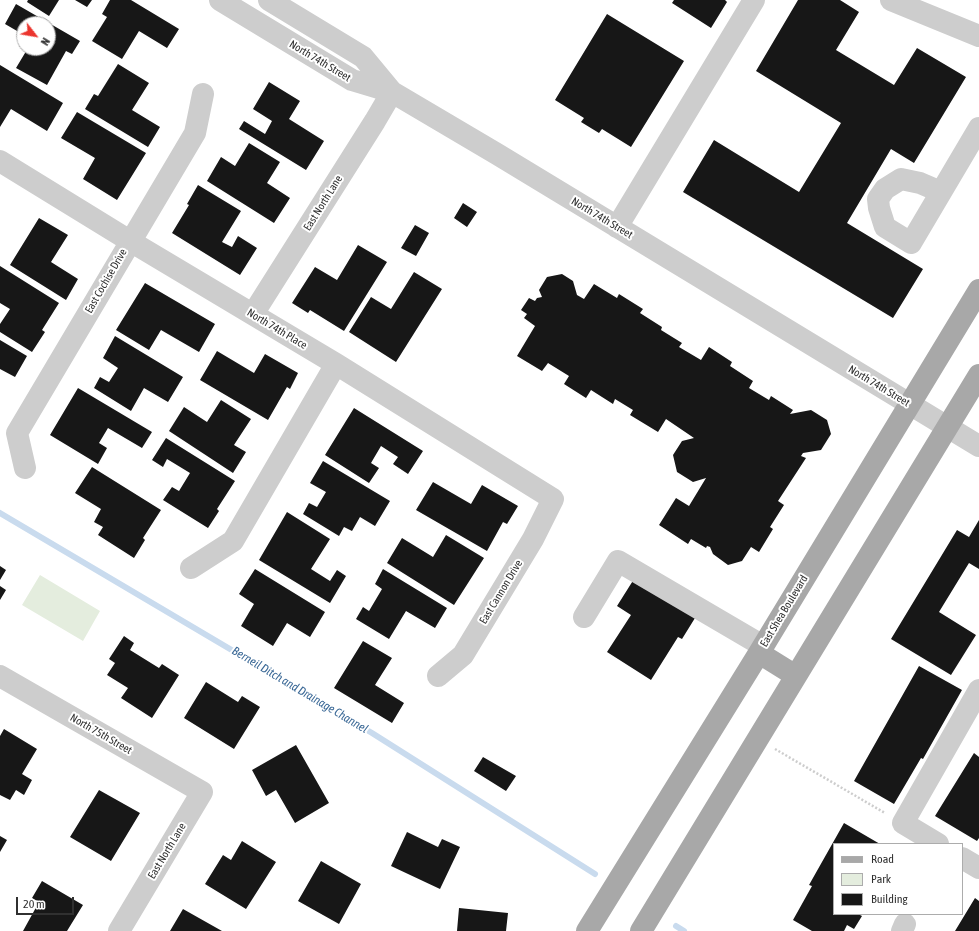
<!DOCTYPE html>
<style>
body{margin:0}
#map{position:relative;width:979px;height:931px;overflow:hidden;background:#fff;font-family:"Asap Condensed",sans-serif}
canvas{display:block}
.legend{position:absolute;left:833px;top:843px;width:130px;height:72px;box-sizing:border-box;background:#fff;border:1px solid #acacac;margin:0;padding:5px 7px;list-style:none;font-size:12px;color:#303030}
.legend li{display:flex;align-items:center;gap:8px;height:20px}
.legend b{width:20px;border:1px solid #acacac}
.north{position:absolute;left:16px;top:16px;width:40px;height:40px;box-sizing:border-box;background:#fff;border:1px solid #acacac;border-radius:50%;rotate:121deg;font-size:11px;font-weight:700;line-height:16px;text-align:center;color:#303030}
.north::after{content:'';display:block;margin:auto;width:14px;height:18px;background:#eb352e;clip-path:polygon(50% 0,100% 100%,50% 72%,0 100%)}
.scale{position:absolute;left:16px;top:897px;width:58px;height:18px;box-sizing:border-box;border:2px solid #303030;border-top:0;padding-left:5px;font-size:12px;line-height:14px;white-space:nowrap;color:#303030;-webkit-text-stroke:3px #fff;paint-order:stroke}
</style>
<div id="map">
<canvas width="979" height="931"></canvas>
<ul class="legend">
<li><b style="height:5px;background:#a8a8a8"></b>Road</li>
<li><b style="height:11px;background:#e4edde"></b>Park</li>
<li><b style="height:11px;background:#171717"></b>Building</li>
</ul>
<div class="north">N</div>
<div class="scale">20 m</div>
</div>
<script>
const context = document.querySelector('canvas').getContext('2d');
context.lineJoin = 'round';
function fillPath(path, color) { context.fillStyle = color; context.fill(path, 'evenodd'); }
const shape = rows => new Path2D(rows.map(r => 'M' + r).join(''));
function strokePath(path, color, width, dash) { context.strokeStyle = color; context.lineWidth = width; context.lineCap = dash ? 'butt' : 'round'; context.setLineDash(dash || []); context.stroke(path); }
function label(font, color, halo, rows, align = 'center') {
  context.font = font + ' "Asap Condensed",sans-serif'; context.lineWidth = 4; context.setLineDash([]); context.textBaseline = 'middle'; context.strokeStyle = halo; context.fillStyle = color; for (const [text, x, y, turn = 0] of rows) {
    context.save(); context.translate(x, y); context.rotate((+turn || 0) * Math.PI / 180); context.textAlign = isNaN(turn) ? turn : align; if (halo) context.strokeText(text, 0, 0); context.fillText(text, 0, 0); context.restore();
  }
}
const green = shape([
 [40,575,100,611,83,641,22,605]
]);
const stream = shape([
 [0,513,372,733,595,874],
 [676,926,684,931]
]);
const building = shape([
 [28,0,59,0,49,16,27,2],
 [75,0,92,0,87,7],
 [110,0,131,0,179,29,167,48,139,31,122,59,92,41,107,17,102,14],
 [674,0,725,0,727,2,711,28,672,3],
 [798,0,840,0,859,12,836,50,894,85,917,48,966,77,914,163,891,149,847,223,923,269,893,318,683,192,714,140,799,192,841,123,756,71],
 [16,4,80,41,72,54,66,51,47,85,16,68,28,48,48,48,48,24,24,24,24,35,5,24],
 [607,14,684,61,631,147,602,129,599,133,581,122,584,118,555,100],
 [118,64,149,83,132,110,160,127,148,147,85,109,94,94,98,96],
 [0,65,63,103,47,131,11,109,0,127],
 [269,82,300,101,289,119,324,141,306,170,239,129,244,121,265,134,272,121,253,109],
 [77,112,146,153,117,200,83,179,95,158,61,138],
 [249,143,280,162,267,183,290,198,274,223,207,181,221,157,235,166],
 [198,185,241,211,222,242,232,247,238,236,257,248,240,275,172,233,189,205,187,204],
 [463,203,477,212,467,227,454,218],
 [39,218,68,235,51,262,78,279,66,300,10,265],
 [415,225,429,233,416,256,401,248],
 [358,245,387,262,344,331,310,310,308,313,292,303,315,267,337,280],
 [0,266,59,303,42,330,45,332,32,352,0,332,0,324,10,309,0,303],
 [414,272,442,289,396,362,349,332,371,297,391,309],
 [562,274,573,281,577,295,584,299,594,284,617,298,619,294,643,309,640,313,662,327,661,330,682,343,679,347,701,360,709,347,732,362,730,366,753,381,749,388,769,400,771,396,793,410,790,414,811,410,827,420,831,434,821,450,803,453,801,456,806,458,778,501,784,505,770,527,773,529,759,552,751,547,742,561,728,565,713,554,710,547,707,546,706,548,691,539,688,544,659,525,676,498,689,506,706,478,693,482,677,472,673,455,682,441,694,438,666,419,658,432,630,415,633,410,615,399,613,404,591,390,586,398,564,384,569,376,548,363,542,371,517,356,535,326,524,318,527,314,521,310,529,298,535,301,537,298,542,297,539,290,547,277],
 [145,283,215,324,199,352,161,330,149,350,116,330],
 [115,336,183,377,168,402,144,388,131,411,94,388,100,377,109,382,118,368,103,358],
 [0,340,27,356,15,377,0,369],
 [217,351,254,373,265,354,298,373,290,389,287,387,268,420,200,380],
 [78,388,152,432,142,448,108,428,99,443,107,448,98,464,50,435],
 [221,400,251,419,234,445,246,452,233,473,169,431,184,407,207,422],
 [354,408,423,451,408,474,393,464,398,457,381,446,371,463,379,468,369,483,325,455],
 [166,438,235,481,217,509,219,511,208,528,163,500,172,487,179,491,190,473,167,459,163,467,152,460],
 [323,461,390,501,375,526,360,517,352,531,344,527,339,536,303,514,309,503,317,507,326,492,310,483],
 [92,467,161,510,143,538,145,540,134,558,98,535,103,527,94,522,101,509,75,493],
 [433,482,471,504,482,485,518,506,507,524,503,522,487,551,416,510],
 [287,512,330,539,311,569,330,581,337,570,346,576,330,603,259,560],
 [979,520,979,569,969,563,939,612,976,635,951,675,891,639,957,530,969,537],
 [446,535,484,558,454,605,387,563,402,538,433,557],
 [0,566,6,570,0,580],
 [255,569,325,612,310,637,287,623,273,646,241,626,254,604,239,594],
 [383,569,447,608,435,628,406,611,389,639,356,619,363,607,369,611,382,589,375,584],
 [634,579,695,618,682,639,678,637,651,680,607,652,631,615,617,606],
 [0,586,6,590,0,600],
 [124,636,134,643,130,650,159,668,162,664,179,675,152,718,121,698,128,688,107,675,115,663,109,659],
 [363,641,392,658,375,685,404,703,392,723,334,688],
 [919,666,962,690,923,759,921,758,894,804,854,781],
 [206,682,238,702,242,696,260,707,234,749,184,718],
 [4,729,37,749,22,774,32,780,24,795,16,790,10,800,0,795,0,736],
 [296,745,329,803,295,823,276,790,266,796,252,770],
 [974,753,979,757,979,838,977,841,935,816],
 [483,757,516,776,506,791,474,771],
 [99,790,140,813,111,861,70,837],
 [844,823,880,844,834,844,834,914,858,914,862,916,854,929,847,925,844,931,812,931,793,920,812,886,809,885],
 [407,832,438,847,442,839,460,847,440,889,391,866],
 [0,836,7,840,0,852],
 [242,841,276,862,246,909,205,884,223,855,231,860],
 [321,861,361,884,339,924,298,901],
 [42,881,83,905,67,931,23,931,39,902,32,898],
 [975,898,979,901,979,931,955,931],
 [459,908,508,913,506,931,457,931],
 [183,909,222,931,170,931]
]);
const path = shape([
 [775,749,885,813]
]);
const minor = shape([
 [220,0,352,80,392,92,497,154,979,446],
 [269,0,363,57,392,92],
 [891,0,979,36],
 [0,161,130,241,336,364,553,499,533,539,463,655,438,676],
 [941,192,920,183,901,179,885,189,878,199,879,208,885,227,911,243,979,128],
 [617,227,754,0],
 [253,314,375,121,392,92],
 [25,468,17,433,195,133,203,94],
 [191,568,233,541,336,364],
 [584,617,618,561,763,646],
 [0,676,202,792,119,931],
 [938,844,903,823,979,690],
 [962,858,979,868],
 [902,931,905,924]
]);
const major = shape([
 [759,653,796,676],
 [587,931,759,653,979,290],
 [641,931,979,375]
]);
const streetNames = [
 ["North 74th Street",320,61,31],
 ["East North Lane",323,203,-58],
 ["North 74th Street",602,218,31],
 ["East Cochise Drive",106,281,-60],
 ["North 74th Place",277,329,31],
 ["North 74th Street",879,386,31],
 ["East Cannon Drive",501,592,-59],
 ["East Shea Boulevard",784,611,-59],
 ["North 75th Street",101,734,30],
 ["East North Lane",167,851,-59]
];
const waterNames = [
 ["Berneil Ditch and Drainage Channel",300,690,31]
];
fillPath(green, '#e4edde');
strokePath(stream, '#c9dbee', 6);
fillPath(building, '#171717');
strokePath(path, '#cdcdcd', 2.5, [2, 2]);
strokePath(minor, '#cdcdcd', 22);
strokePath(major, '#a8a8a8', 22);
label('11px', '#303030', '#fff', streetNames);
label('italic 12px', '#3a6896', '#fff', waterNames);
</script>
